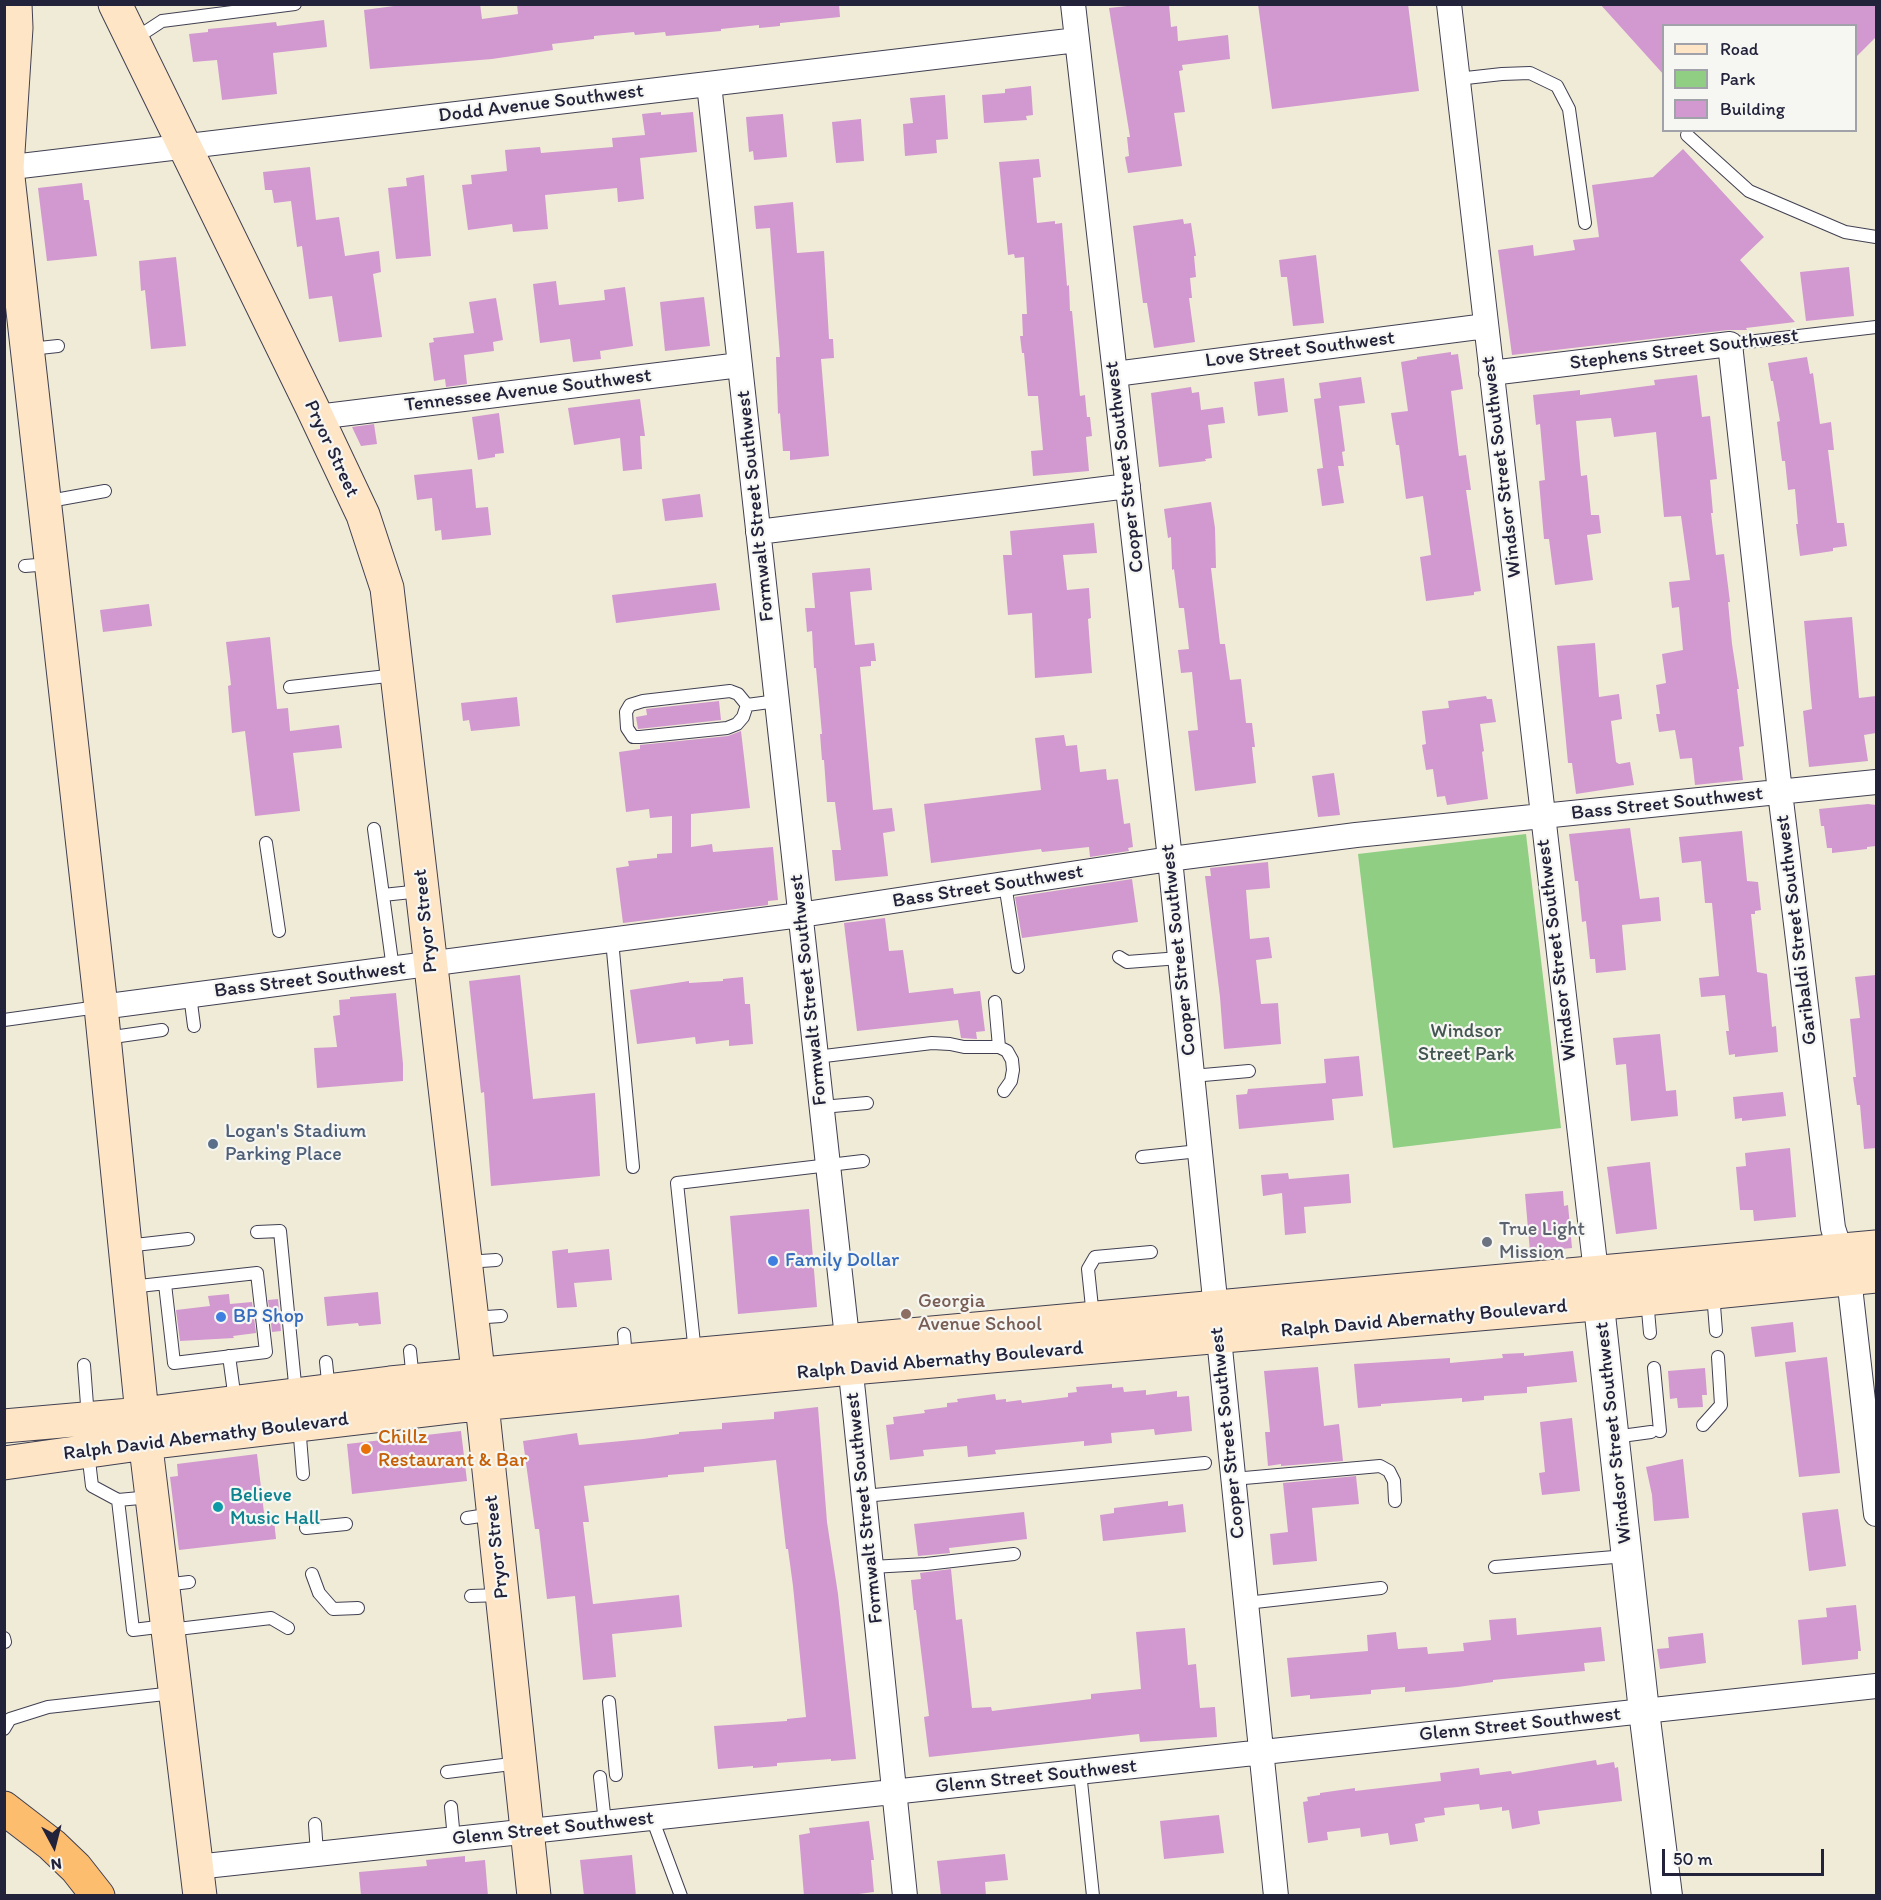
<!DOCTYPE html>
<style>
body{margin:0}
#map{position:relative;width:1881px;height:1900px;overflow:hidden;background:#f0ebd7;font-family:Itim,sans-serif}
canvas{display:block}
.frame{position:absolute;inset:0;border:6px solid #22223b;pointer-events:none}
.legend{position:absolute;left:1662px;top:24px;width:195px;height:108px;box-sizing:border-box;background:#f6f6f2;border:2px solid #a1a1a9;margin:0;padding:8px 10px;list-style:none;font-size:18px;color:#22223b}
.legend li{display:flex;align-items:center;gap:12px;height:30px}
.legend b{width:30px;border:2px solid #a1a1a9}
.north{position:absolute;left:24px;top:1816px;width:60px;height:60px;-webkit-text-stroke:4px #f6f6f2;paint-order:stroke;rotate:173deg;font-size:16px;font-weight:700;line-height:24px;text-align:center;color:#22223b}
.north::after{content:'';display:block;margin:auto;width:21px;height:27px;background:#22223b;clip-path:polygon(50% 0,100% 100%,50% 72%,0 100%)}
.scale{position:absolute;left:1662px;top:1849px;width:162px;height:27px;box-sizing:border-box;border:3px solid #22223b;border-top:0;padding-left:8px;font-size:18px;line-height:21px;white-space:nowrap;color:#22223b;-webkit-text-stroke:4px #f6f6f2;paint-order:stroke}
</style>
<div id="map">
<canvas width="1881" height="1900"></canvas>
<div class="frame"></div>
<ul class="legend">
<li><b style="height:8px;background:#fee5c5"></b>Road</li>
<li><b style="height:16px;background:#90ce84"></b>Park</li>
<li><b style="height:16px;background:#d199cf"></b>Building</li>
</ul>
<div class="north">N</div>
<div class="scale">50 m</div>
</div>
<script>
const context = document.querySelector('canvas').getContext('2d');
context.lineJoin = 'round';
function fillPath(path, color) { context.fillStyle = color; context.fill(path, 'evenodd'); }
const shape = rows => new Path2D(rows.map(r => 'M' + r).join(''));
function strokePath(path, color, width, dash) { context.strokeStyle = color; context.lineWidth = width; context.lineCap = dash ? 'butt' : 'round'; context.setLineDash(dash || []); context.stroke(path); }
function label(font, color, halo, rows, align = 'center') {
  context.font = font + ' Itim,sans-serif'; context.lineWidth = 4.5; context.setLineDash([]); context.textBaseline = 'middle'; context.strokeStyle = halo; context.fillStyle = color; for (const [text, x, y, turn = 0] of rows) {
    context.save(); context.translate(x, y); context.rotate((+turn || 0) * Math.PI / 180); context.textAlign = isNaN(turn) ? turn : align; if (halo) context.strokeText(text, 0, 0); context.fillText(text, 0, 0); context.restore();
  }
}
const green = shape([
 [1526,834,1561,1128,1393,1148,1358,854]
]);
const building = shape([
 [409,4,480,4,482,19,518,14,517,4,839,4,840,17,780,23,780,26,759,28,759,25,721,29,721,31,666,36,665,32,635,35,634,32,594,36,594,39,552,44,553,50,492,59,370,69,364,10],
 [1145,4,1169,4,1171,27,1177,26,1178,41,1228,35,1230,59,1182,65,1183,70,1179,71,1185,112,1174,113,1182,166,1128,173,1125,157,1129,156,1127,137,1130,137,1109,8],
 [1258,4,1408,4,1419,91,1272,109],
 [1600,4,1876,4,1876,37,1856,57,1856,26,1664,26,1664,75],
 [324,20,327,47,273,53,277,94,222,100,217,60,193,62,189,34,208,32,208,29,230,27,276,22,277,26],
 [1031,86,1033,115,1026,116,1027,120,984,123,982,95,1005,93,1005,89],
 [945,95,948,139,936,140,937,153,905,156,903,124,913,123,910,98],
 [661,112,661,115,693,112,697,152,640,158,644,199,618,202,617,188,545,195,548,229,513,232,512,224,468,230,462,185,472,184,471,175,507,171,505,150,540,147,541,153,613,147,612,138,645,135,642,114],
 [783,114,787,157,754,160,753,151,749,152,746,117],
 [861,119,864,161,836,163,832,122],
 [1683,149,1764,237,1740,260,1795,322,1746,328,1747,330,1728,330,1512,355,1498,250,1533,245,1534,256,1575,250,1573,240,1599,237,1592,185,1653,177],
 [1039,159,1041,177,1033,178,1037,223,1055,221,1055,224,1062,223,1067,286,1069,285,1070,311,1072,311,1080,396,1085,395,1087,417,1090,417,1092,436,1086,437,1089,471,1033,476,1031,451,1043,450,1038,396,1028,396,1024,353,1022,353,1020,336,1023,336,1022,314,1027,314,1024,257,1015,258,1014,254,1008,255,999,162],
 [310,167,316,220,339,217,345,256,379,251,381,272,373,274,382,337,339,342,332,296,309,299,302,246,297,247,291,201,274,203,272,190,265,190,263,172],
 [424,175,431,256,396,259,388,188,407,186,406,178],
 [82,183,84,200,89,200,97,256,47,261,38,188],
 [793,202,797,253,824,251,829,339,833,339,834,358,821,359,829,456,790,460,790,451,783,451,780,413,778,414,776,357,780,357,770,228,756,229,754,206],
 [1183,219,1184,224,1191,223,1196,256,1194,256,1196,277,1190,278,1192,298,1189,298,1195,342,1154,348,1147,303,1143,303,1133,226],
 [1316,255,1324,323,1293,326,1287,277,1281,277,1279,260],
 [176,257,186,346,151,349,145,290,141,291,139,261],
 [1849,267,1854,316,1806,321,1800,272],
 [556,281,559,305,605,300,604,290,625,287,633,346,600,351,601,359,573,362,570,339,540,343,533,284],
 [704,297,710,346,665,351,660,302],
 [496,298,503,340,493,342,494,351,464,355,467,384,446,387,445,379,434,381,429,343,434,342,433,338,474,333,469,302],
 [1451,352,1451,355,1458,354,1463,389,1451,391,1459,456,1466,455,1471,490,1466,490,1481,591,1474,592,1474,595,1426,601,1420,557,1431,555,1423,496,1406,499,1399,445,1396,445,1391,413,1408,411,1401,362,1417,359,1417,357],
 [1807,357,1810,374,1813,373,1820,424,1831,422,1834,450,1828,450,1837,523,1844,523,1847,546,1833,548,1833,551,1800,556,1796,524,1798,524,1795,489,1788,490,1785,461,1782,461,1777,422,1780,421,1773,381,1771,381,1768,363],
 [1697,375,1702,417,1710,416,1717,479,1710,480,1713,513,1711,513,1716,555,1724,554,1730,602,1728,602,1732,644,1739,689,1737,689,1744,746,1739,747,1743,780,1695,785,1692,758,1680,759,1675,730,1659,732,1656,714,1660,714,1656,685,1666,683,1662,654,1683,650,1679,607,1672,608,1669,582,1690,580,1681,516,1664,517,1656,432,1614,437,1611,418,1576,421,1581,476,1587,475,1591,515,1599,515,1601,533,1587,535,1593,580,1555,585,1549,539,1544,539,1539,481,1545,480,1540,424,1536,425,1533,395,1580,390,1580,395,1655,385,1654,380],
 [1361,377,1365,403,1339,406,1345,451,1342,452,1344,466,1338,466,1344,503,1322,506,1317,469,1323,468,1314,399,1321,398,1319,383],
 [1284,378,1288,412,1258,416,1254,382],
 [1191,387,1192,393,1199,392,1201,410,1223,407,1225,423,1208,425,1212,458,1205,459,1206,461,1159,467,1151,393],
 [640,399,645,436,640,436,642,469,623,471,620,438,574,445,568,408],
 [499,413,504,453,495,454,495,457,478,460,472,417],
 [374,424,377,444,361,446,352,427],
 [472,469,476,508,488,507,491,535,442,540,441,530,435,531,432,498,417,500,414,475],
 [700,494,703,517,665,521,662,499],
 [1211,502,1215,528,1216,568,1211,568,1220,644,1225,644,1230,680,1241,679,1246,723,1252,723,1255,747,1252,747,1256,783,1195,791,1188,731,1198,730,1192,672,1181,673,1178,650,1189,649,1184,608,1179,608,1174,569,1172,570,1171,537,1168,538,1164,509],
 [1094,523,1097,553,1063,555,1067,590,1089,588,1091,618,1088,619,1092,673,1035,678,1032,613,1008,615,1003,555,1012,555,1010,531],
 [870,568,872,590,850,592,855,645,874,643,876,661,871,661,871,666,860,667,873,810,892,808,895,831,883,833,888,876,835,881,832,850,841,850,835,802,827,802,824,760,822,760,820,734,822,734,816,668,814,668,812,631,807,632,805,608,815,608,812,573],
 [716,583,720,610,616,623,612,595],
 [149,604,152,626,103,632,100,610],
 [1852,617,1859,698,1876,696,1876,733,1864,735,1868,761,1809,767,1803,711,1812,709,1804,621],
 [270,637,277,709,288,708,290,731,339,725,342,748,293,753,300,811,255,816,245,731,232,733,228,686,231,685,226,642],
 [1595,643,1599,697,1619,694,1622,719,1611,721,1616,762,1619,764,1630,762,1634,785,1576,794,1572,763,1568,763,1557,646],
 [1486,696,1487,699,1492,699,1496,722,1480,724,1484,751,1482,752,1488,799,1447,805,1445,796,1437,797,1433,769,1426,770,1422,745,1426,744,1422,711,1449,708,1448,701],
 [517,697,520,726,471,731,469,720,463,721,461,703],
 [719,701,721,720,638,729,636,717,647,715,646,709],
 [741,731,750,808,691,814,691,847,712,844,713,852,773,847,778,900,768,901,768,905,623,923,616,868,629,866,628,861,657,858,657,854,672,853,672,816,650,818,649,809,626,812,619,752,640,749,640,745,728,736],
 [1064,735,1066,746,1077,745,1080,772,1106,769,1107,780,1118,779,1124,824,1130,823,1133,847,1128,848,1129,851,1090,857,1089,847,1042,852,1041,849,931,863,924,804,1041,790,1035,738],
 [1334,773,1340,815,1318,817,1312,776],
 [1868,804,1876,805,1876,846,1867,847,1867,849,1832,853,1832,848,1827,848,1824,826,1821,826,1819,809],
 [1630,828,1640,899,1659,897,1661,921,1622,925,1626,970,1596,973,1595,959,1590,959,1586,921,1582,922,1578,881,1575,881,1569,834],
 [1742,831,1747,881,1758,882,1761,910,1755,911,1755,914,1751,914,1757,972,1767,974,1772,1027,1776,1026,1778,1052,1735,1057,1735,1054,1729,1055,1726,1031,1729,1031,1725,995,1701,997,1699,978,1719,976,1712,903,1705,903,1701,861,1682,863,1679,837],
 [1268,862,1270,888,1246,890,1250,939,1269,937,1272,958,1256,960,1261,1004,1278,1003,1281,1044,1224,1049,1220,997,1205,876,1211,876,1210,868],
 [1132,879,1138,922,1022,938,1015,897],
 [885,918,889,951,903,950,909,993,953,988,954,994,980,991,985,1031,976,1032,977,1039,961,1038,958,1020,857,1031,844,923],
 [520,975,533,1099,595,1093,600,1176,491,1186,484,1092,481,1093,469,981],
 [1876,975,1876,1148,1864,1149,1860,1105,1857,1105,1853,1077,1856,1077,1850,1019,1860,1018,1855,977],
 [743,977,745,1004,750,1004,753,1044,729,1046,729,1040,696,1044,695,1037,637,1044,630,990,689,981,689,983,723,981,723,979],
 [396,993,403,1064,403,1081,317,1088,314,1048,337,1047,333,1016,340,1015,339,1000,350,999,350,997],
 [1660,1034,1666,1091,1676,1090,1678,1116,1631,1121,1626,1064,1616,1065,1613,1038],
 [1359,1056,1363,1096,1332,1099,1334,1120,1239,1129,1236,1095,1247,1094,1248,1089,1326,1083,1324,1059],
 [1783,1092,1786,1116,1742,1121,1742,1118,1735,1119,1733,1097],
 [1790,1148,1796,1217,1754,1221,1753,1210,1740,1210,1736,1167,1746,1166,1745,1153],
 [1650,1162,1657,1229,1616,1234,1607,1167],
 [1288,1173,1289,1179,1349,1174,1351,1203,1304,1207,1306,1233,1285,1235,1282,1193,1263,1196,1261,1175],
 [1563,1191,1564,1206,1568,1205,1572,1248,1530,1252,1525,1194],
 [809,1209,817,1307,738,1314,730,1216],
 [568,1249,568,1253,609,1249,612,1280,574,1283,577,1307,557,1308,552,1251],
 [378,1292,381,1324,359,1326,358,1323,327,1326,324,1297],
 [229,1294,230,1304,252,1302,256,1333,233,1336,234,1338,180,1341,176,1310,210,1306,208,1296],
 [278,1299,281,1331,272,1332,268,1300],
 [1793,1322,1796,1352,1755,1357,1751,1327],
 [1573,1351,1577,1382,1527,1387,1527,1393,1484,1396,1484,1400,1462,1402,1462,1398,1381,1404,1381,1406,1358,1408,1354,1364,1450,1358,1450,1363,1503,1358,1502,1354,1524,1353,1524,1356],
 [1827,1357,1840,1473,1799,1477,1785,1362],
 [1318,1367,1324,1426,1339,1424,1343,1461,1281,1466,1281,1464,1268,1466,1265,1432,1270,1432,1264,1371],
 [1705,1368,1707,1395,1702,1395,1703,1407,1678,1408,1677,1398,1670,1399,1668,1371],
 [1112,1384,1112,1388,1123,1387,1124,1392,1146,1390,1146,1395,1177,1391,1177,1397,1189,1396,1192,1431,1155,1435,1154,1429,1111,1433,1112,1443,1084,1446,1084,1441,995,1450,996,1454,968,1457,967,1446,923,1450,924,1456,890,1460,886,1425,894,1424,893,1417,925,1413,924,1410,947,1407,947,1403,958,1402,957,1399,995,1394,996,1400,1006,1399,1006,1402,1021,1400,1022,1403,1068,1397,1068,1393,1077,1392,1076,1387],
 [818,1407,827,1522,838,1594,856,1759,831,1761,831,1759,777,1763,777,1766,753,1768,753,1766,718,1769,714,1726,787,1721,787,1719,806,1717,793,1586,788,1549,786,1549,776,1460,704,1467,704,1472,668,1475,668,1477,584,1486,589,1522,583,1522,593,1604,679,1595,682,1627,612,1634,616,1677,583,1680,575,1596,547,1599,539,1529,535,1529,523,1441,577,1433,579,1445,643,1439,679,1434,679,1432,722,1429,722,1423,774,1419,774,1412],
 [1572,1418,1580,1491,1542,1495,1539,1473,1545,1472,1540,1422],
 [461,1431,467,1481,352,1494,347,1444],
 [257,1454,265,1521,274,1520,276,1539,179,1550,170,1477,178,1476,177,1464],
 [1683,1459,1689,1518,1654,1521,1652,1495,1646,1467],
 [1356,1476,1359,1504,1312,1508,1317,1561,1273,1565,1270,1534,1288,1532,1283,1483],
 [1168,1501,1168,1506,1183,1504,1186,1532,1103,1541,1100,1515,1114,1513,1114,1508],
 [1838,1509,1846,1566,1809,1571,1802,1513],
 [1024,1512,1027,1539,949,1548,950,1553,918,1556,914,1524],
 [951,1569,956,1620,962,1619,972,1708,991,1707,992,1711,1091,1699,1091,1694,1141,1689,1136,1632,1185,1628,1188,1665,1196,1664,1200,1708,1215,1707,1217,1737,1140,1742,1139,1734,929,1757,924,1717,929,1716,916,1610,914,1610,911,1580,921,1579,920,1573],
 [1856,1605,1861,1651,1858,1651,1858,1659,1802,1665,1798,1620,1827,1617,1826,1608],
 [1516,1618,1517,1635,1601,1627,1605,1661,1584,1663,1585,1671,1493,1680,1493,1682,1458,1687,1405,1692,1405,1687,1371,1690,1371,1694,1310,1699,1310,1695,1291,1697,1287,1658,1368,1651,1367,1635,1396,1632,1398,1649,1427,1647,1428,1654,1464,1651,1463,1643,1491,1640,1489,1620],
 [1703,1633,1706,1663,1660,1669,1657,1649,1669,1648,1668,1637],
 [1596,1760,1597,1765,1614,1762,1615,1768,1618,1767,1622,1801,1538,1811,1540,1824,1512,1829,1509,1810,1502,1811,1502,1807,1480,1810,1479,1804,1444,1808,1445,1815,1424,1818,1425,1822,1415,1824,1418,1841,1390,1845,1388,1833,1361,1837,1360,1828,1327,1832,1328,1840,1308,1843,1303,1802,1308,1801,1307,1797,1320,1795,1320,1793,1355,1788,1355,1791,1441,1781,1440,1773,1479,1768,1480,1775,1511,1771,1512,1774],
 [1219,1815,1224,1853,1164,1859,1160,1821],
 [869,1821,874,1860,871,1860,874,1892,843,1896,804,1896,799,1835,810,1833,809,1828],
 [1005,1854,1008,1880,985,1882,986,1896,941,1896,937,1861],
 [632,1855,636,1896,584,1896,580,1860],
 [465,1856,465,1862,485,1860,488,1896,361,1896,359,1872,427,1866,426,1860]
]);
const service = shape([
 [133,40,162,21,295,4],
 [1457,79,1502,74,1530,73,1557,86,1569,109,1585,223],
 [1687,135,1749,191,1845,232,1876,237],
 [1730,344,1876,327],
 [30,349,58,346],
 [44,502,105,491],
 [25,566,50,564],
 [290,687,396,675],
 [730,691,738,694,747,705,743,717,737,724,727,728,640,737,633,737,627,728,626,712,630,705,643,701,730,691],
 [747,705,777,701],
 [374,829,393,969],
 [266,843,279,931],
 [1005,884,1018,967],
 [383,895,421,891],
 [612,940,633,1167],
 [1119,957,1127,962,1180,958],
 [190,995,194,1026],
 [4,1020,98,1007],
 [106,1038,162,1030],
 [999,1047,1007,1051,1012,1060,1013,1070,1011,1081,1004,1091],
 [816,1057,932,1043,950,1044,964,1047,999,1047,995,1002],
 [1192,1076,1249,1071],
 [822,1107,867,1103],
 [1142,1157,1199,1151],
 [257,1232,280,1231,296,1394],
 [126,1246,188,1239],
 [466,1262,496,1260],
 [130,1287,257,1273,266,1352,174,1363,165,1284],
 [1713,1293,1716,1331],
 [1647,1299,1650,1333],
 [1093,1317,1088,1269,1095,1257,1151,1252],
 [472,1318,501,1316],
 [624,1334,626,1359],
 [410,1351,413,1380],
 [695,1353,677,1183,863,1161],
 [229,1356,235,1400],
 [326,1362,329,1391],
 [84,1365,88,1418],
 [1654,1368,1660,1431],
 [299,1425,303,1474],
 [1703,1425,1721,1405,1718,1357],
 [1614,1437,1651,1432],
 [88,1452,92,1486,118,1500,151,1497],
 [1233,1479,1380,1466,1389,1471,1394,1481,1395,1501],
 [864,1496,1205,1463],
 [118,1500,133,1630,166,1626],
 [467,1518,493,1514],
 [306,1528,346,1524],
 [871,1567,926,1564,1014,1554],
 [1495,1567,1626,1556],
 [312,1574,319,1593,333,1609,358,1608],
 [164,1585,189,1582],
 [471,1596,501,1595],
 [1246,1603,1381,1588],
 [169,1630,271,1618,288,1628],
 [4,1638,5,1642],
 [609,1702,616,1775],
 [4,1729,10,1719,48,1707,174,1693],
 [447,1772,519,1763],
 [1080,1772,1093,1896],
 [600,1777,605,1823],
 [451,1807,454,1839],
 [652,1818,681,1896],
 [315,1824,317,1854]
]);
const minor = shape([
 [1073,4,1170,859,1276,1896],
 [1449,4,1596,1272],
 [709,84,853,1392,905,1896],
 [4,168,1077,40],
 [1491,373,1730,344,1780,792,1833,1228,1849,1278,1876,1514],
 [1115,374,1486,326],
 [317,417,740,365],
 [758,532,1128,486],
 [101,1007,800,915,1170,859,1356,835,1876,782],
 [196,1867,1876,1686]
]);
const tertiary = shape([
 [1596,1279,1644,1711,1667,1896]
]);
const secondary = shape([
 [15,4,16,28,7,168,101,1007,142,1414,200,1896],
 [115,4,312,407,363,515,387,588,484,1423,534,1896],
 [4,1426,142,1414,390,1383,515,1371,1876,1247],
 [4,1463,146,1443,458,1406,851,1368,1583,1305,1876,1276]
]);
const motorway = shape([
 [4,1808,52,1845,76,1868,98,1896]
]);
const markers = [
 [213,1144,6,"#5c6f8a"],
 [1487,1242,6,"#6b7280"],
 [773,1261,6,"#3f7fe0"],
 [906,1314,6,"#8d6e63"],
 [221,1317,6,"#3f7fe0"],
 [366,1449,6,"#e8710a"],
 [218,1507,6,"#0f9aa8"]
];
const streetNames = [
 ["Dodd Avenue Southwest",541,104,-7],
 ["Love Street Southwest",1300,350,-7],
 ["Stephens Street Southwest",1684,350,-7],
 ["Tennessee Avenue Southwest",528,391,-7],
 ["Pryor Street",331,449,65],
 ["Cooper Street Southwest",1125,467,-97],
 ["Windsor Street Southwest",1502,467,-97],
 ["Formwalt Street Southwest",756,506,-96],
 ["Bass Street Southwest",1667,804,-6],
 ["Bass Street Southwest",988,887,-9],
 ["Pryor Street",426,921,-96],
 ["Garibaldi Street Southwest",1797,930,-97],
 ["Cooper Street Southwest",1179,950,-96],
 ["Windsor Street Southwest",1557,950,-97],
 ["Bass Street Southwest",310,980,-7],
 ["Formwalt Street Southwest",809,990,-96],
 ["Ralph David Abernathy Boulevard",1424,1319,-5],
 ["Ralph David Abernathy Boulevard",940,1361,-5],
 ["Cooper Street Southwest",1228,1433,-96],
 ["Windsor Street Southwest",1614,1433,-96],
 ["Ralph David Abernathy Boulevard",206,1437,-7],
 ["Formwalt Street Southwest",865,1508,-96],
 ["Pryor Street",497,1547,-96],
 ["Glenn Street Southwest",1520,1725,-6],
 ["Glenn Street Southwest",1036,1777,-6],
 ["Glenn Street Southwest",553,1829,-6]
];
const parkNames = [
 ["Windsor",1466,1032],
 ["Street Park",1466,1055]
];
const serviceNames = [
 ["Logan's Stadium",225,1132],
 ["Parking Place",225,1155]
];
const worshipNames = [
 ["True Light",1499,1230],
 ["Mission",1499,1253]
];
const shopNames = [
 ["Family Dollar",785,1261],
 ["BP Shop",233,1317]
];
const educationNames = [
 ["Georgia",918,1302],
 ["Avenue School",918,1325]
];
const foodNames = [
 ["Chillz",378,1438],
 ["Restaurant & Bar",378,1461]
];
const cultureNames = [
 ["Believe",230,1496],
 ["Music Hall",230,1519]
];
fillPath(green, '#90ce84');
fillPath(building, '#d199cf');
strokePath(service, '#414052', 14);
strokePath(minor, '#414052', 26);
strokePath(tertiary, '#414052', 32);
strokePath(secondary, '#414052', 35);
strokePath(motorway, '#414052', 35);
strokePath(service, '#fff', 12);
strokePath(minor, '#fff', 24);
strokePath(tertiary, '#fff', 30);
strokePath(secondary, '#fee5c5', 33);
strokePath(motorway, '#fcbd6f', 33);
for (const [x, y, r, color] of markers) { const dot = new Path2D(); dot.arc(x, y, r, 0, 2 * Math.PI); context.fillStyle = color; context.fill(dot); strokePath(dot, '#f6f6f2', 2); }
label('20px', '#22223b', '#f6f6f2', streetNames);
label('20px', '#435651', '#f6f6f2', parkNames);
label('20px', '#4e5e75', '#f6f6f2', serviceNames, 'left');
label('20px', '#5b616d', '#f6f6f2', worshipNames, 'left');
label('20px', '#366cbe', '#f6f6f2', shopNames, 'left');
label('20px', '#785e54', '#f6f6f2', educationNames, 'left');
label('20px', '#c56008', '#f6f6f2', foodNames, 'left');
label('20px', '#0d838f', '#f6f6f2', cultureNames, 'left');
</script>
